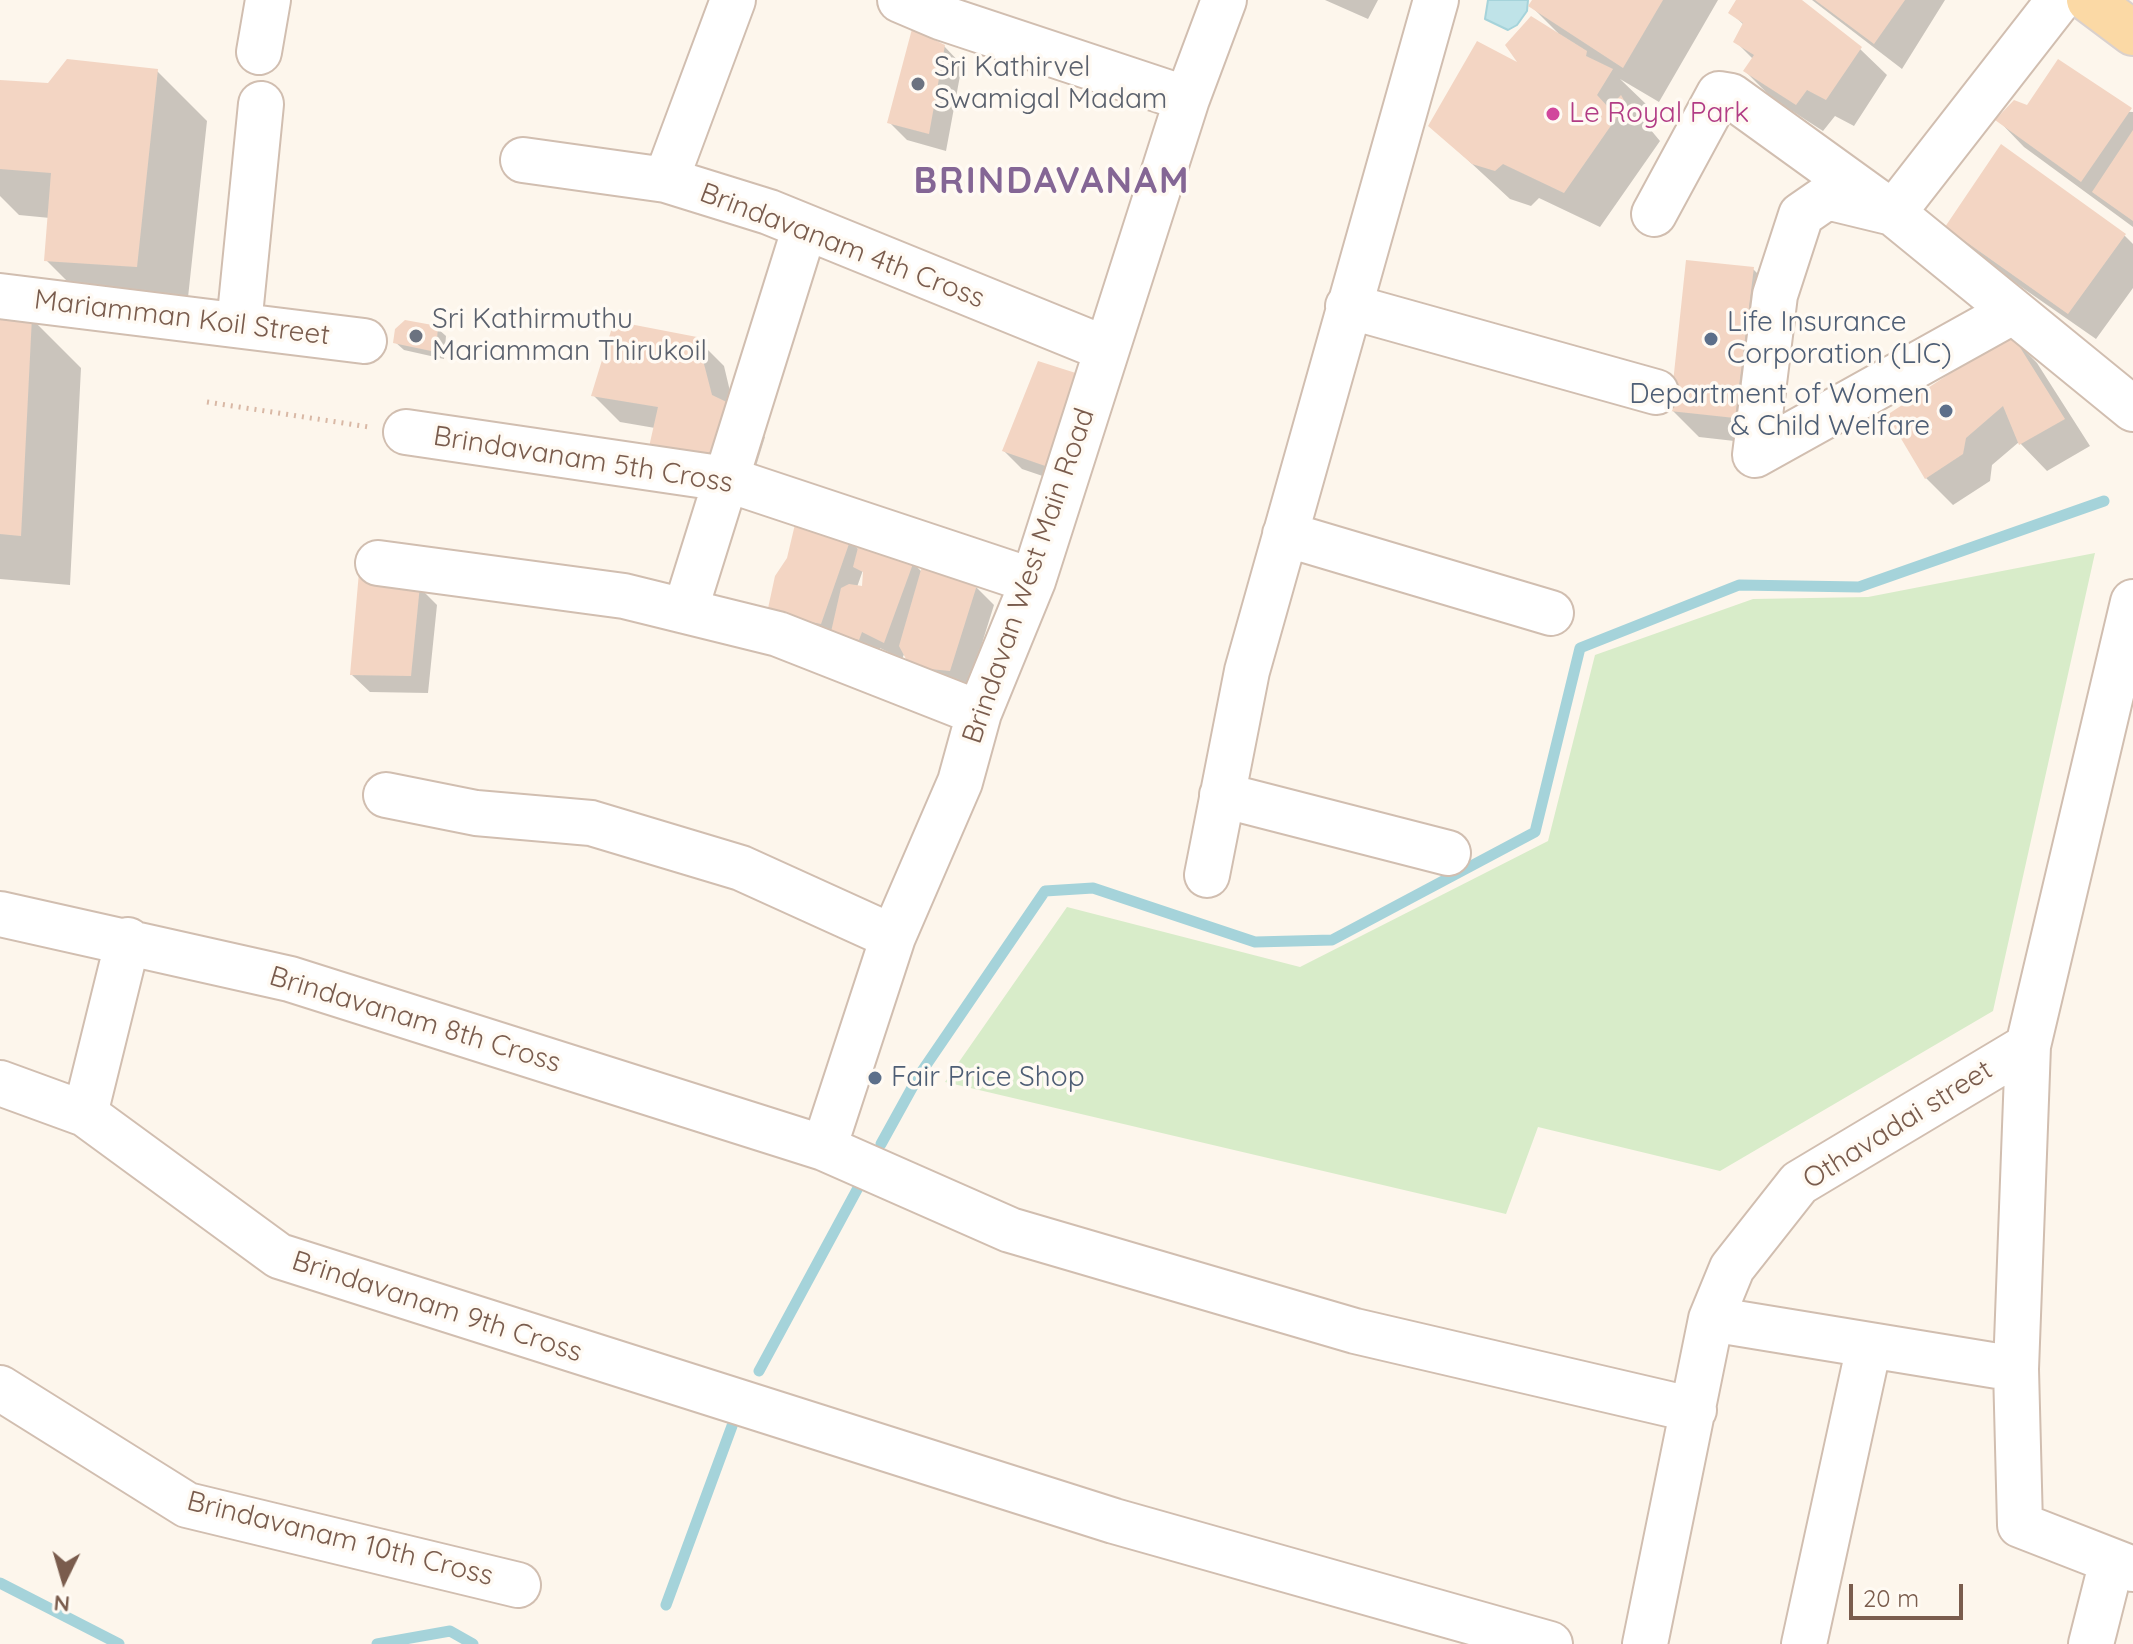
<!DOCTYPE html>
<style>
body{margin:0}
#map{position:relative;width:2133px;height:1644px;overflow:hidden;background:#fdf6ec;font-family:Quicksand,sans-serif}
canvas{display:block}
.north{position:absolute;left:24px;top:1540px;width:80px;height:80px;-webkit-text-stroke:6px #fffaf3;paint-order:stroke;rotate:185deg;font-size:22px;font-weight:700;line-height:32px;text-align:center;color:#7a5c4d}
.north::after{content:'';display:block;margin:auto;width:28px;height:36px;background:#7a5c4d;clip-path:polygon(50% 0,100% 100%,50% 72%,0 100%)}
.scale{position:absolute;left:1849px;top:1584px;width:114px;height:36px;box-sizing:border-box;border:4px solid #7a5c4d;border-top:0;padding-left:10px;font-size:24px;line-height:28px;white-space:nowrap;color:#7a5c4d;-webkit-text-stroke:6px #fffaf3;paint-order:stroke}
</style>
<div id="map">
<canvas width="2133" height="1644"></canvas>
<div class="north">N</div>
<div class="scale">20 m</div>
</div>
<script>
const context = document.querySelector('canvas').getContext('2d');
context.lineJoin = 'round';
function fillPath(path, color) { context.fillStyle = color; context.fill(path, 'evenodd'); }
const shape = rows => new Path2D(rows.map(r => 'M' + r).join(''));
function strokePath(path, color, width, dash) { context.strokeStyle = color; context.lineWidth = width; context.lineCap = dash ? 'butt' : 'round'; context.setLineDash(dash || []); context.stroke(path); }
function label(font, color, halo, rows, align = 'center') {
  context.font = font + ' Quicksand,sans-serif'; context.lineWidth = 7; context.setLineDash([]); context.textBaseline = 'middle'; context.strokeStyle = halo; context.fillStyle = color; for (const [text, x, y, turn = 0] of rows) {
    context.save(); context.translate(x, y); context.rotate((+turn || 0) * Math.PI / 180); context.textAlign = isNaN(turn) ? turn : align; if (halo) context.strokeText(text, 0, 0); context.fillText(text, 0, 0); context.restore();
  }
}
const green = shape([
 [2095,553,1993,1011,1720,1171,1538,1127,1506,1214,945,1082,1067,907,1300,967,1548,841,1595,655,1753,599,1868,597]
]);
const water = shape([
 [1488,0,1528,0,1527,11,1517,25,1508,30,1485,19,1488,0]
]);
const shadow = shape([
 [1325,0,1378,0,1368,19],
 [1534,0,1718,0,1659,102,1620,79,1647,105,1640,117,1660,141,1600,227,1539,198,1531,206,1510,199,1431,126,1523,68,1558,33,1530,5],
 [1738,0,1799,0,1860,49,1887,75,1854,126,1835,116,1823,131,1772,98,1745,71,1753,59,1735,41,1744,25,1731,13],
 [1812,0,1945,0,1902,69],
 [944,46,962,65,946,151,907,140,889,122],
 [157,71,207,121,186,316,96,310,46,260,50,218,19,215,0,196,0,82,49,85],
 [2028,107,2133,112,2133,227,2024,147,1998,120],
 [1947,227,2125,236,2133,244,2133,288,2096,339,1974,254],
 [1753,269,1780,296,1761,444,1699,437,1672,410],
 [0,315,31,318,81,368,70,585,0,579],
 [437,328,446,336,444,359,404,350,395,342],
 [2011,336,2037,363,2090,446,2047,471,2019,442,1992,465,1990,481,1953,505,1926,478],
 [696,338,724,366,734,408,765,437,749,489,655,428,620,422,593,395],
 [1040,363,1072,486,1022,469,1004,451],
 [850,540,859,550,913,563,922,572,976,587,994,605,968,688,940,685,905,652,902,659,880,648,877,657,787,630],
 [863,570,863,588,857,587],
 [419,587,437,605,428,693,370,692,352,675]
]);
const stream = shape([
 [881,1144,918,1077,1045,891,1093,888,1255,942,1332,940,1535,832,1580,648,1739,585,1859,587,2104,501],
 [759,1371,859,1186],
 [0,1583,119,1644],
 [666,1605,732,1426],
 [377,1644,450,1631,473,1644]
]);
const building = shape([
 [1532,0,1663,0,1623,68,1528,6],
 [1736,0,1802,0,1862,47,1826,100,1807,90,1796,105,1743,71,1754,55,1733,42,1743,23,1728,13],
 [1815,0,1905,0,1874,44],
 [1531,16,1587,51,1586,56,1613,69,1597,95,1609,108,1621,95,1626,104,1564,193,1503,164,1495,171,1472,164,1428,126,1477,41,1517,62,1505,45],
 [912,29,945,45,929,134,887,123],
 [67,59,158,69,137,267,44,261,51,173,0,169,0,80,48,83],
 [2058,59,2132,108,2081,182,1995,120,2014,100,2027,105],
 [2133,130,2133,221,2092,192],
 [2001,144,2126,234,2068,314,1945,227],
 [1686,260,1754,267,1735,418,1670,411],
 [0,313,32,316,21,536,0,534],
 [405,320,438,326,436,352,393,343,395,329],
 [614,321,697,337,712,395,739,408,722,463,649,447,658,407,591,396],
 [2011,333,2065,419,2019,445,2003,406,1966,438,1963,454,1925,479,1887,415],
 [1038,361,1082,375,1054,469,1002,451],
 [796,520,851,538,821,624,767,613,775,576,787,558],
 [859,544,914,561,884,643,862,632,859,640,831,632,841,588,849,584,862,586,863,572,853,567],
 [923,563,977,585,950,671,920,668,906,659,899,646],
 [359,572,420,585,411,676,350,675]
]);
const path = shape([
 [207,402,369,427]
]);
const minor = shape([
 [900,0,940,17,1187,99],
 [259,52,268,0],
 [523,160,666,180,769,212,1106,349],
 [666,180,733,0],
 [1654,214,1719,94,1731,96,1893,213,2133,409],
 [0,296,364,341],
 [1348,306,1656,392],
 [2012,312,1755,455,1775,295,1801,215,1827,197,1893,213,2059,0],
 [239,325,261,104],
 [406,432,726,479,1033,581],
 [1285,534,1551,613],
 [378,563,624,596,778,634,979,713],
 [685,611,805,227],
 [386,795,476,813,591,823,741,868,893,937],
 [1222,795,1448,853],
 [1207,875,1247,671,1436,0],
 [0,914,290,979,824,1148,1010,1230,1355,1331,1694,1410],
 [0,1083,85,1114,279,1256,1114,1521,1550,1644],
 [85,1114,128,940],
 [824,1148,893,937,960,782,979,713,1033,581,1187,99,1224,0],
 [1711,1319,2016,1369,2028,1046],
 [2016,1369,2020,1525,2133,1569],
 [0,1388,187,1505,518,1585],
 [1645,1644,1711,1319,1732,1268,1799,1183,2028,1046,2133,602],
 [1804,1644,1869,1346],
 [2091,1644,2112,1561]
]);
const major = shape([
 [2089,0,2133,33]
]);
const markers = [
 [918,84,8,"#6b7280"],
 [1553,114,8,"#d1479c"],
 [416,336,8,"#6b7280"],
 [1711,339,8,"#5c6f8a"],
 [1946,411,8,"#5c6f8a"],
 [875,1078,8,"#5c6f8a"]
];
const worshipNames = [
 ["Sri Kathirvel",934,68],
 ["Swamigal Madam",934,100],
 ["Sri Kathirmuthu",432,320],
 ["Mariamman Thirukoil",432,352]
];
const hotelNames = [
 ["Le Royal Park",1569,114]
];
const streetNames = [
 ["Brindavanam 4th Cross",842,246,21],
 ["Mariamman Koil Street",182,318,7],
 ["Brindavanam 5th Cross",583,460,9],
 ["Brindavan West Main Road",1029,576,-71],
 ["Brindavanam 8th Cross",415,1020,17],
 ["Othavadai street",1898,1125,-32],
 ["Brindavanam 9th Cross",437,1307,18],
 ["Brindavanam 10th Cross",340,1539,14]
];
const serviceNames = [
 ["Life Insurance",1727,323],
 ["Corporation (LIC)",1727,355],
 ["Department of Women",1930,395,"right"],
 ["& Child Welfare",1930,427,"right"],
 ["Fair Price Shop",891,1078]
];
const districtNames = [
 ["BRINDAVANAM",1052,182]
];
fillPath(green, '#d8ecc9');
fillPath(water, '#bfe3e8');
strokePath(water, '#a5d3da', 2);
fillPath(shadow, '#0003');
strokePath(stream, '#a5d3da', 11);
fillPath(building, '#f3d5c3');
strokePath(minor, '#d1beb0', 48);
strokePath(major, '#dad1cd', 48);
strokePath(path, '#d9b8a5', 5, [2, 6]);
strokePath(minor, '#fff', 44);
strokePath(major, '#fbd9a5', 44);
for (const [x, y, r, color] of markers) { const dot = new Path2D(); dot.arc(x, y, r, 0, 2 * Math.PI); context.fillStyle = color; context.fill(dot); strokePath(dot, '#fffaf3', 3); }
label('28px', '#5b616d', '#fffaf3', worshipNames, 'left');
label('28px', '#b23c85', '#fffaf3', hotelNames, 'left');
label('28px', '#7a5c4d', '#fffaf3', streetNames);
label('28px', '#4e5e75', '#fffaf3', serviceNames, 'left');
context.letterSpacing = '2px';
label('bold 36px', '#846695', '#fffaf3', districtNames);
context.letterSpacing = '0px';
</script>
